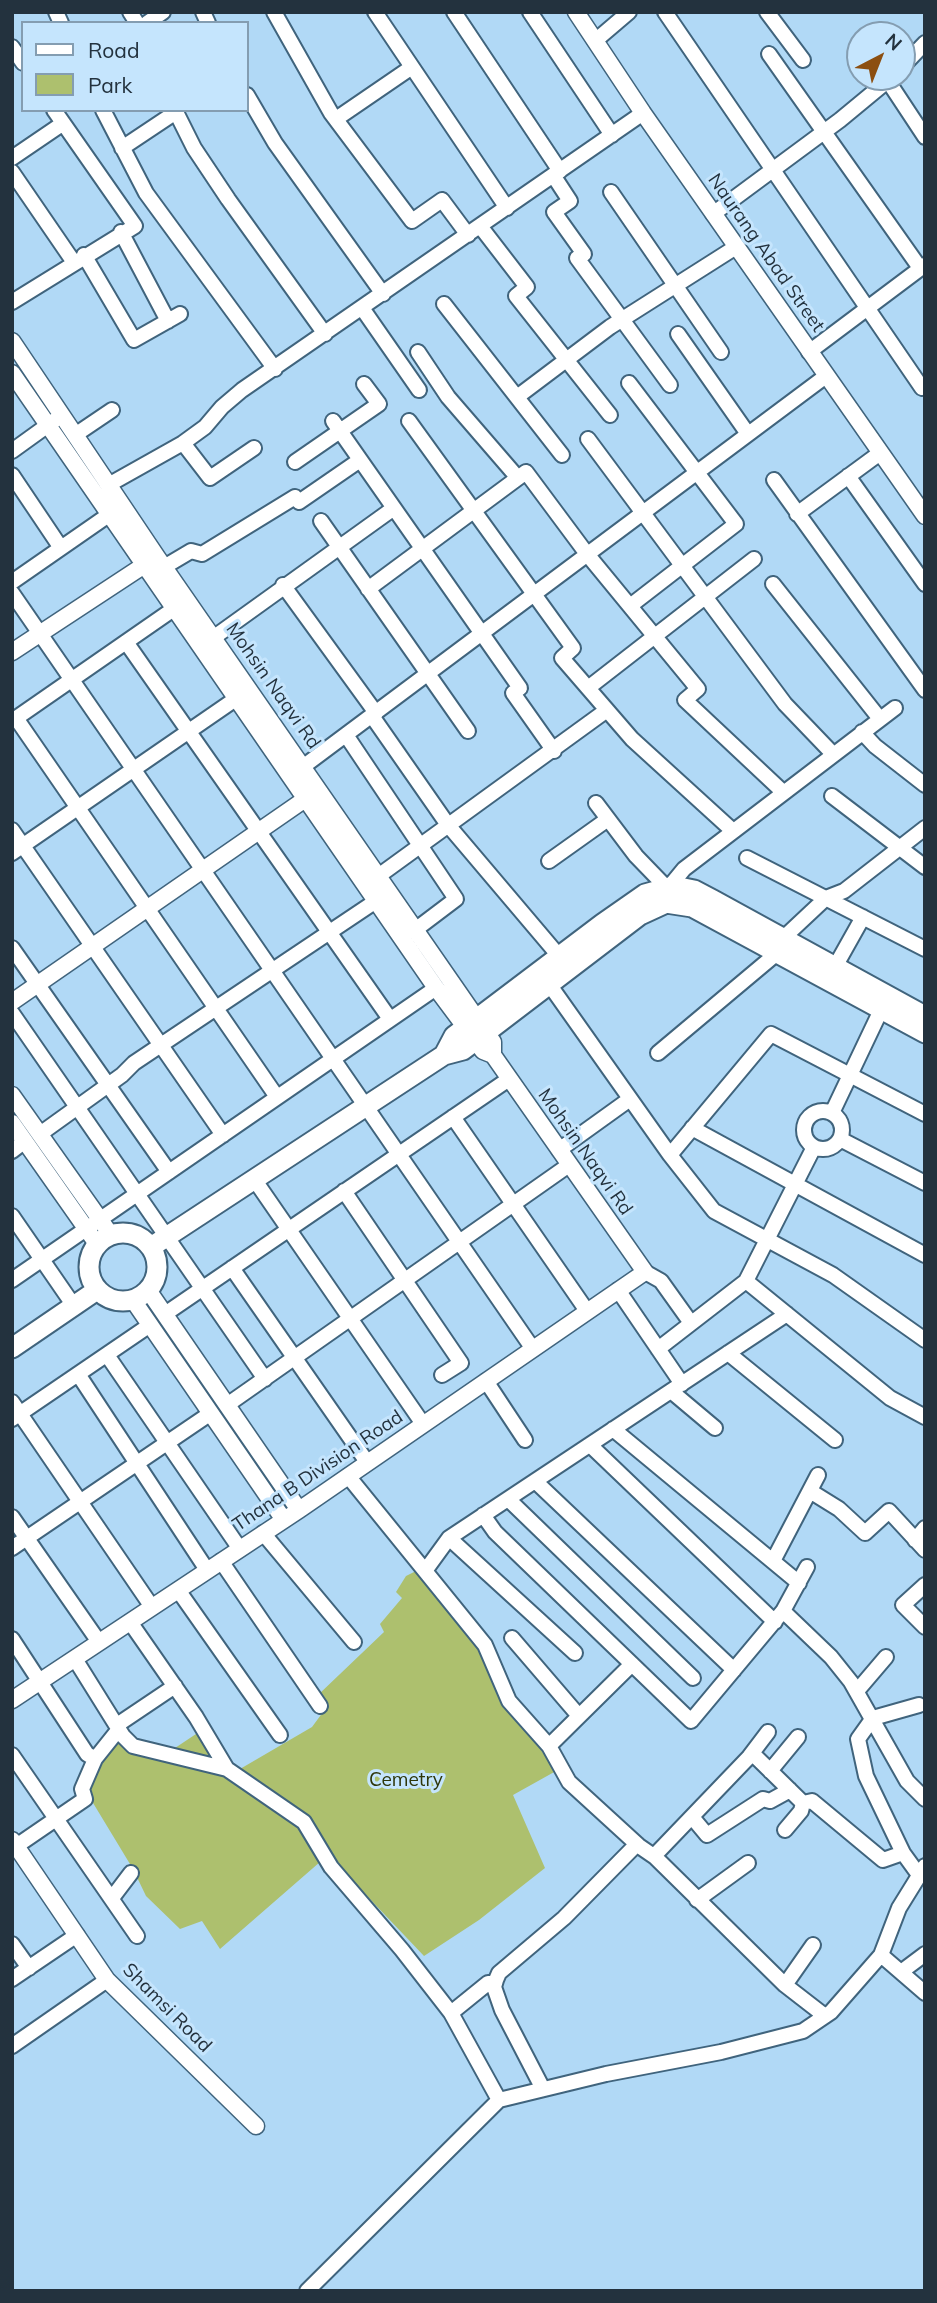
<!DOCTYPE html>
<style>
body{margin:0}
#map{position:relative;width:937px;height:2303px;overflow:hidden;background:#b1d9f6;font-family:Mulish,sans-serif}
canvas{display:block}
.frame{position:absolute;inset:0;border:14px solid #23323e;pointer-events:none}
.legend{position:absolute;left:21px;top:21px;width:228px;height:91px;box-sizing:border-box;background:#c5e5fd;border:2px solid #849db1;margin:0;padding:9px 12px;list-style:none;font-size:21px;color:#23323e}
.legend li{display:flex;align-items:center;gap:14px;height:35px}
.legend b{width:35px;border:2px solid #849db1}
.north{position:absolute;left:846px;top:21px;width:70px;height:70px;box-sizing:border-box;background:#c5e5fd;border:2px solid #849db1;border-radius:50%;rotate:42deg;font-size:19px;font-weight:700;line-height:28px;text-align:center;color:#23323e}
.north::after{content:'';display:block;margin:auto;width:24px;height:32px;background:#8c4f11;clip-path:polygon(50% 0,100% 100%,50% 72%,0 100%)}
</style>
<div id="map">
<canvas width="937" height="2303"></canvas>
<div class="frame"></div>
<ul class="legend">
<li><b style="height:9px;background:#fff"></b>Road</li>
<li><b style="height:19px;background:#adc06e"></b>Park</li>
</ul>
<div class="north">N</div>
</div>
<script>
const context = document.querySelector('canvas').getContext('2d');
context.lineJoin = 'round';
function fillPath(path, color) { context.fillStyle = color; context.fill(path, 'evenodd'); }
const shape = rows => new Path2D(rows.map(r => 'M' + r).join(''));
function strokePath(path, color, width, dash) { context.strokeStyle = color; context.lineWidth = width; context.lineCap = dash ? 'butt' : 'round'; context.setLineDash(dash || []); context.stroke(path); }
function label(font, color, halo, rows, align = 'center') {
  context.font = font + ' Mulish,sans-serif'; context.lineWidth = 6; context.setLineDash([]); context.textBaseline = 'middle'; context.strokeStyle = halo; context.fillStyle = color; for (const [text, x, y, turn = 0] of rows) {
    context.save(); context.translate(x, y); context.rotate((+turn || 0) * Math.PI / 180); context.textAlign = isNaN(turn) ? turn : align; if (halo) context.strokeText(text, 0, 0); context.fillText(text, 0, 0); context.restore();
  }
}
const green = shape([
 [418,1570,481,1648,506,1701,556,1771,513,1795,545,1868,479,1920,424,1956,328,1855,220,1949,202,1921,180,1929,146,1896,133,1869,87,1793,103,1757,117,1741,137,1751,163,1756,199,1732,228,1776,312,1727,326,1708,318,1695,384,1632,380,1624,402,1598,396,1592,406,1576]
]);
const minor = shape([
 [56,12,61,23],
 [130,12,137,23],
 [203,12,208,23],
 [274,12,331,113,412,221,442,200,468,235],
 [375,12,507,208],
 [454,12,560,171],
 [530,12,612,135],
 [665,12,922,388],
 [767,12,803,60],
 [147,23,163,12],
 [595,41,629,12],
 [12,47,23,63],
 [769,54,920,268],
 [902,67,925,43],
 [888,81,925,137],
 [247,95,275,143,383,294],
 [103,110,146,193,275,369],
 [175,110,194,148,228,199,325,334],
 [336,119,412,67],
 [122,148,176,112],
 [12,158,62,124],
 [12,172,73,261],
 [553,175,570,201,554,212,584,254,577,258,670,385],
 [611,192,721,352],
 [713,214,840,120,892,77],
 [480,226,527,287,516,296,610,415],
 [121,232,168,321],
 [84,255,134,340,180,314],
 [12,302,135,226,54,110],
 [444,304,562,455],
 [362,308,419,390],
 [678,334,748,434],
 [418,352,448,397,518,478],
 [809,352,925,265],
 [629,383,736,524,630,606],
 [517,397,610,327,736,247],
 [333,421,520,688,513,693,554,751],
 [409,421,573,648,562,658,632,739,733,831],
 [75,435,112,410],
 [588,439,785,704,833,754],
 [183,443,210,478,254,448],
 [12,451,55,420],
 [295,462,379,404,364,384],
 [12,475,61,548],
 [848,476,925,584],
 [774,480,925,690],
 [110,484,183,443,205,427,222,407,242,390,643,113],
 [797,514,880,453],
 [321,521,468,731],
 [164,567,191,551,202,554,295,497,299,502,360,460],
 [12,582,110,514],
 [773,584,880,719],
 [283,585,376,713],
 [368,589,526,472,587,554,698,689,685,700,783,792],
 [12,593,533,1349],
 [213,638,394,508],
 [126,642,390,1019],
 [588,688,754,559],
 [372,716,448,825,559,956],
 [16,718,277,1097],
 [12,721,175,608],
 [862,732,875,746,925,785],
 [346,735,456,899,415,930],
 [304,766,826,376],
 [832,796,925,867],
 [596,803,636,856,666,887],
 [12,830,223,1135],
 [12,853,237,698],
 [747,858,925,949],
 [549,861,608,819],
 [377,877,607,710],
 [670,886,684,869,895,708],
 [778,943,826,898,844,891,925,828],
 [12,948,169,1172],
 [831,974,863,917],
 [549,984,670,1155,714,1211,833,1275,925,1340],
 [12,1013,265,1379],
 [658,1053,776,954],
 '804 1130a19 19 0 1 1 38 0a19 19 0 1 1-38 0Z',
 [832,1113,881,1010],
 [453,1117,587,1311],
 [692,1128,925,1255],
 [40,1134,122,1075,134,1063,376,901],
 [840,1139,925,1183],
 [559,1150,630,1099],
 [12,1151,25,1141],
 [670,1155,771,1034,925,1114],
 [254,1179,423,1424],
 [344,1191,461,1363,442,1375],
 [12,1216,74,1306],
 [232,1268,367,1462],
 [645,1272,661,1281,691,1323],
 [12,1280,436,988],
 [746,1281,890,1398,925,1417],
 [618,1290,682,1384],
 [165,1314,509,1079],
 [658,1349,746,1281,814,1147],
 [728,1353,835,1440],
 [107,1355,240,1549],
 [78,1374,207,1570],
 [486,1381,525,1440],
 [671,1391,715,1428],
 [12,1402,152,1607],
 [227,1405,569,1165],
 [12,1419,150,1325],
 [613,1429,799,1583],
 [590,1445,775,1622],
 [348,1476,485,1645,509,1701,549,1746,569,1782,639,1846,655,1857,785,1985,825,2016],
 [535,1481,734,1670],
 [810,1491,839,1509,865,1533,889,1511,925,1550],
 [508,1499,693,1678],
 [483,1515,495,1532,691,1721,783,1611,807,1567],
 [12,1517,99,1642],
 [263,1533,354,1642],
 [449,1538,575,1653],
 [915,1540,925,1528],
 [12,1548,211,1413],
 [221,1561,320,1706],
 [773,1561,818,1475],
 [425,1571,449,1538,787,1314],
 [925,1585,903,1605,925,1627],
 [178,1590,280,1735],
 [783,1611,831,1657,851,1682,907,1781,925,1799],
 [130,1622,196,1717,227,1769,304,1822,331,1867,402,1950,451,2013,499,2100],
 [512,1638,579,1716],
 [12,1639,87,1754,95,1759],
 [75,1659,123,1736,133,1746,227,1769],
 [857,1691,886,1657],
 [117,1725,175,1686],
 [549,1746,632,1664],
 [752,1753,803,1803,812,1801,883,1860,903,1853],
 [12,1755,137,1936],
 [770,1771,798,1737],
 [692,1817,707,1835,763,1799,770,1801,790,1790],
 [785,1830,801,1811,803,1803],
 [12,1849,85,1799,82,1789,95,1759,119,1729],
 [654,1856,749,1757,768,1732],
 [919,1875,903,1853,866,1776,858,1739,873,1718,919,1705],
 [112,1898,131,1873],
 [697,1900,748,1863],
 [12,1944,29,1968],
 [881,1955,925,1993],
 [901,1972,925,1954],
 [12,1979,77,1935],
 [785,1985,813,1945],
 [451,2013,488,1983,495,1983],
 [12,2046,107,1980],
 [543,2089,502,2010,494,1987,496,1980,499,1973,564,1918,637,1844],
 [307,2291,499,2100,606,2074,721,2052,803,2031,831,2012,881,1955,899,1908,925,1866]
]);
const tertiary = shape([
 [576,12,643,113,925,516],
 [12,341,157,557,493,1042,493,1055],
 [12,373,436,988,483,1051,493,1055,645,1272,299,1510,12,1700],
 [12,652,152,560],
 [12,1002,314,793],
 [12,1095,111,1235],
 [12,1123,97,1244],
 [148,1290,299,1510],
 [133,1300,284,1520],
 [12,1840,107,1980,256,2126]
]);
const secondary = shape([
 [444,1055,454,1036,602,924,645,894,674,886,694,890,713,900,925,1016],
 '89 1267a34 34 0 1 1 68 0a34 34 0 1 1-68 0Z',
 [151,1247,444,1055,463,1050,640,915,666,903,692,907,925,1033],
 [12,1348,97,1290]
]);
const streetNames = [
 ["Naurang Abad Street",766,253,55],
 ["Mohsin Naqvi Rd",273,686,55],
 ["Mohsin Naqvi Rd",585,1152,55],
 ["Thana B Division Road",318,1471,-34],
 ["Shamsi Road",167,2008,45]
];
const parkNames = [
 ["Cemetry",406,1780]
];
fillPath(green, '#adc06e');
strokePath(minor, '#40647d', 18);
strokePath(tertiary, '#40647d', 19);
strokePath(secondary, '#40647d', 23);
strokePath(minor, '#fff', 14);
strokePath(tertiary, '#fff', 16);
strokePath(secondary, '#fff', 19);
label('19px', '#23323e', '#c5e5fd', streetNames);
label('19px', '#2d3609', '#c5e5fd', parkNames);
</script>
